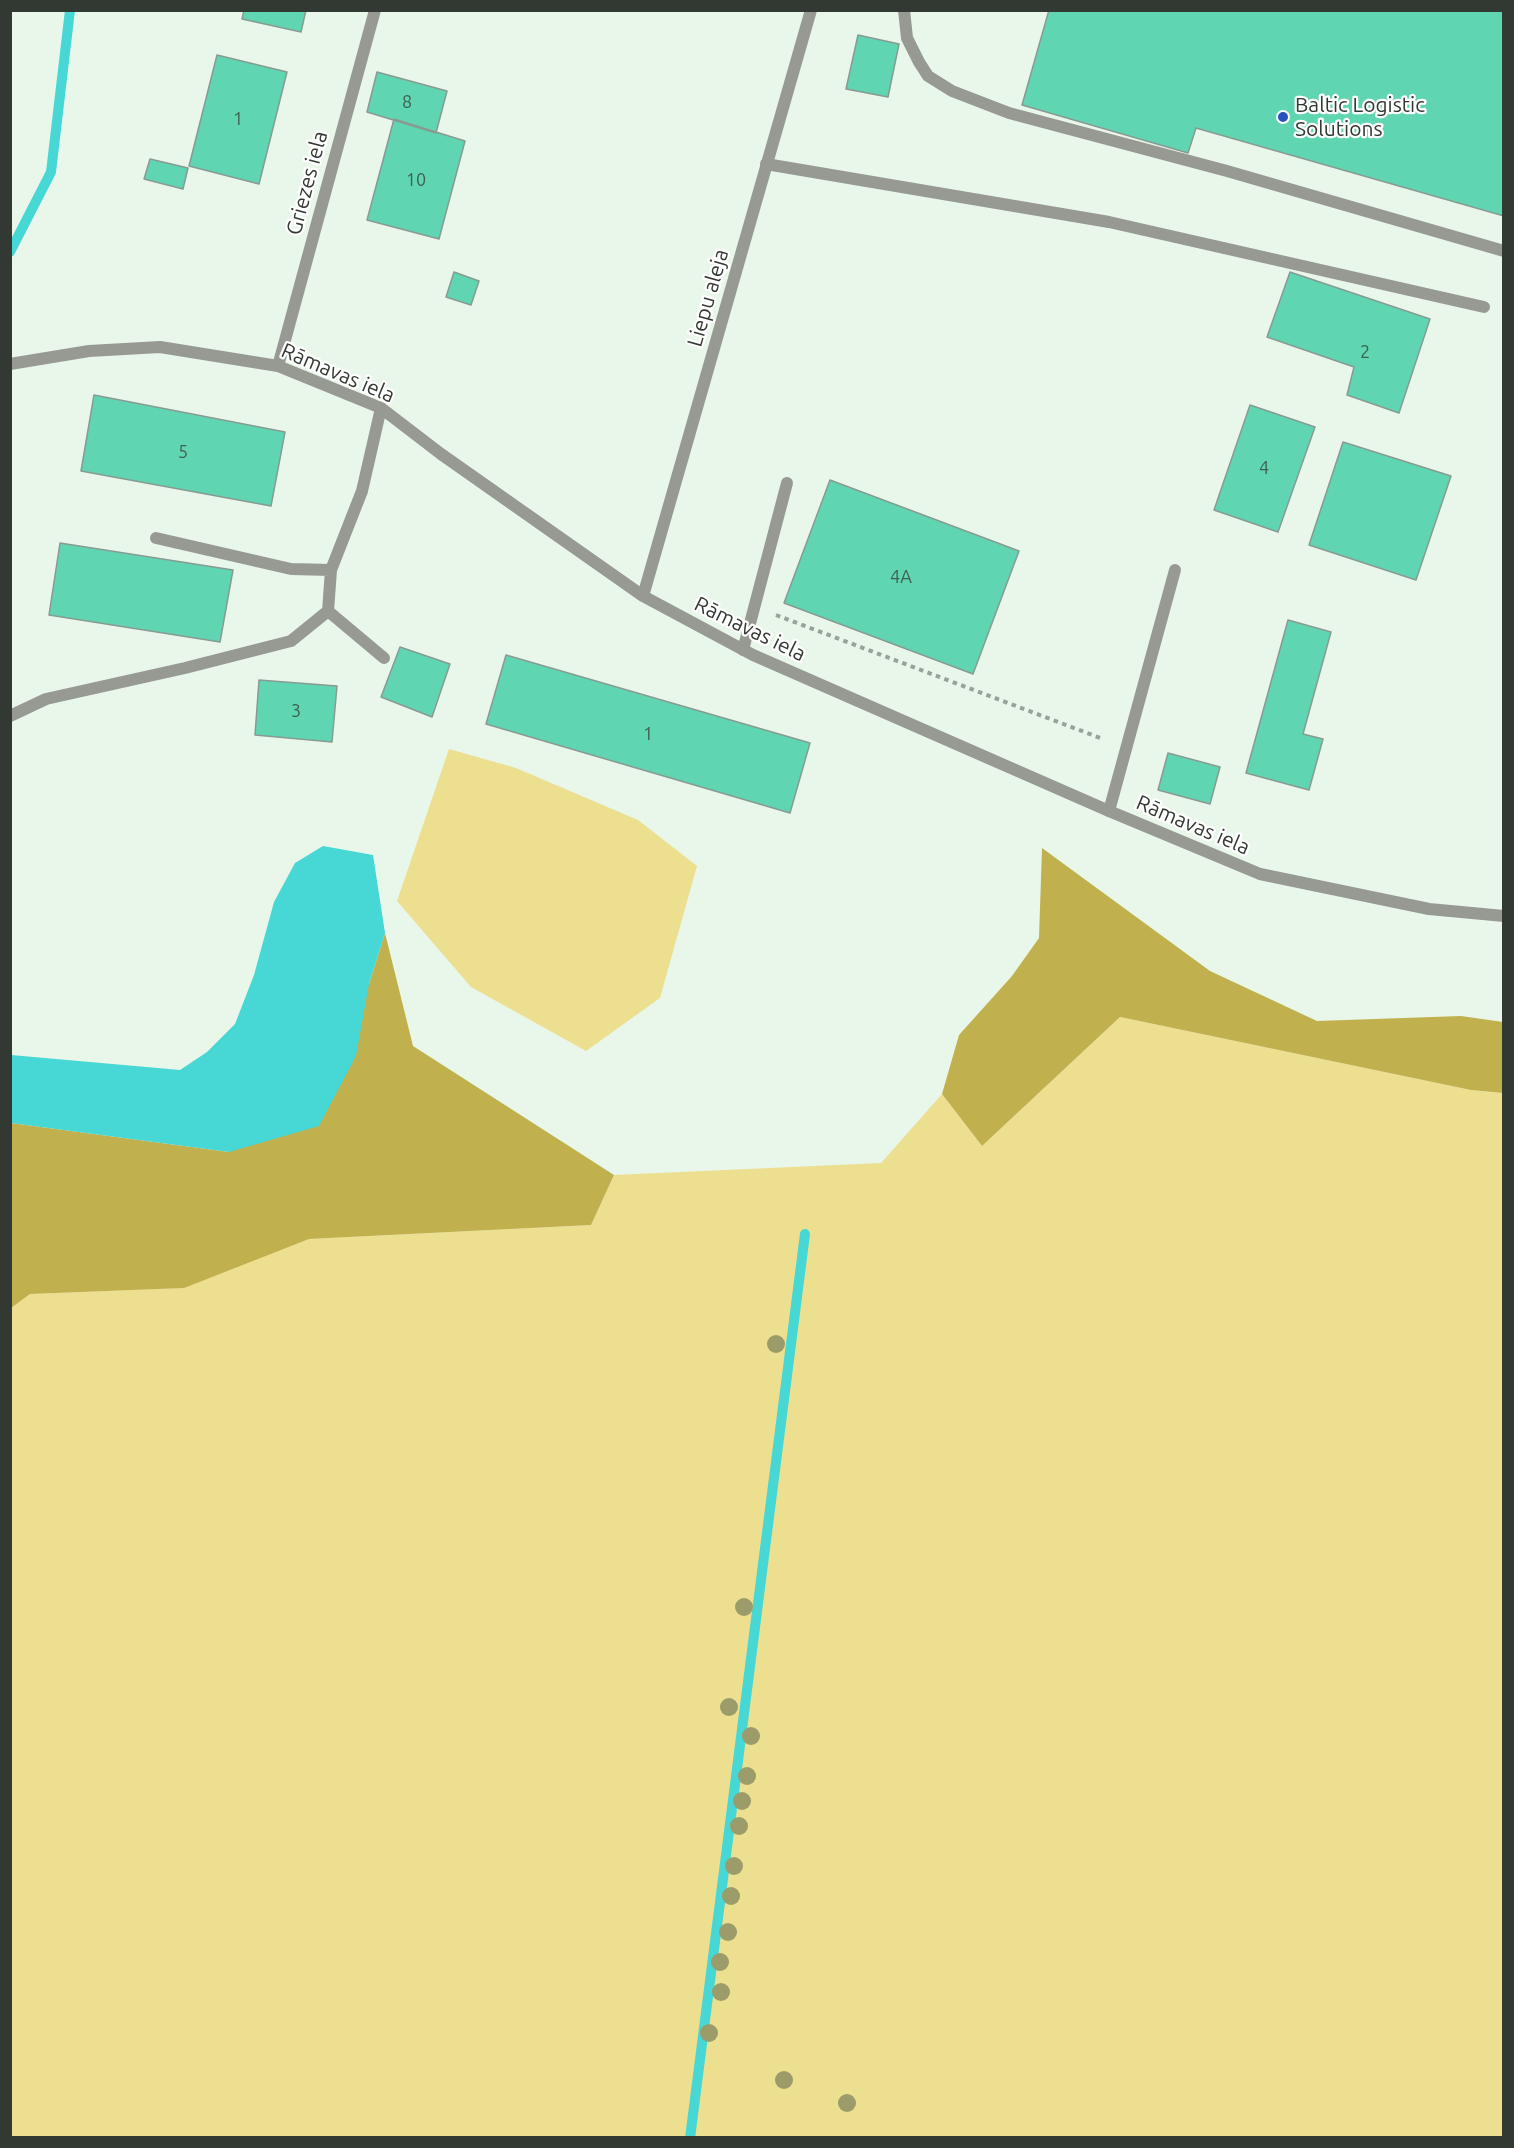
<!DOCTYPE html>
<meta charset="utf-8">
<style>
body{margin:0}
#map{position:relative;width:1514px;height:2148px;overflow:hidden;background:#e8f7e9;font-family:Ubuntu,sans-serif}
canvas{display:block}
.frame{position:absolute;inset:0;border:12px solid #323832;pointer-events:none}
</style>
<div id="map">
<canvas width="1514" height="2148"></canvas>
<div class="frame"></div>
</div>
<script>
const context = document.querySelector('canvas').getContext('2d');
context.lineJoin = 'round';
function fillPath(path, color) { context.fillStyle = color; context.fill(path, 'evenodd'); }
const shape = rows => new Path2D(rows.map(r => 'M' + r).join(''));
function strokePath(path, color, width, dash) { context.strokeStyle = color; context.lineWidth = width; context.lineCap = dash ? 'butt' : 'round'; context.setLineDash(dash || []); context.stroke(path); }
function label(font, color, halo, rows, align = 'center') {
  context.font = font + ' Ubuntu,sans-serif'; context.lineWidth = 4.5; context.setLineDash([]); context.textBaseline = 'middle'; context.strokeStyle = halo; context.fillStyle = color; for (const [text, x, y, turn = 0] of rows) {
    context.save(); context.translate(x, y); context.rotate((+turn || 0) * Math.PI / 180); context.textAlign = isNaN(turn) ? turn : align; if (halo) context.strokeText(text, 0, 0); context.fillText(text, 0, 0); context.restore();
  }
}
const green = shape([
 [449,749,516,768,638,820,697,866,660,998,586,1051,471,987,397,901],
 [1120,1017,1471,1090,1503,1093,1503,2137,11,2138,10,1308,30,1294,179,1288,309,1239,591,1225,614,1175,881,1163,942,1094,982,1146]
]);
const forest = shape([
 [1042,848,1210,971,1317,1021,1461,1016,1503,1022,1503,1093,1471,1090,1120,1017,982,1146,942,1094,959,1035,1012,976,1039,938],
 [385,933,413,1046,614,1175,591,1225,309,1239,184,1288,30,1294,11,1308,11,1123,229,1152,369,984]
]);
const water = shape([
 [323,846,373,855,385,933,369,984,356,1056,319,1126,229,1152,11,1123,11,1055,180,1070,207,1052,235,1024,254,975,274,902,295,863]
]);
const stream = shape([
 [10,252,51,172,70,10],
 [690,2138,805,1234]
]);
const building = shape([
 [244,10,306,10,301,32,242,19,244,10],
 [1049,10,1504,10,1504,216,1196,128,1188,153,1022,105,1049,10],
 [858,35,899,44,888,97,846,89,858,35],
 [217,55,287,72,259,184,189,166,217,55],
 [377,72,447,91,436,133,367,112,377,72],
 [394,119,465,141,439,239,367,220,394,119],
 [150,159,188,168,183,189,144,179,150,159],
 [454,272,479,281,471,305,446,297,454,272],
 [1290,272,1430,319,1399,413,1347,395,1354,367,1267,337,1290,272],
 [94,395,285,432,271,506,81,471,94,395],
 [1250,405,1315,427,1278,532,1214,510,1250,405],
 [1343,442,1451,476,1416,580,1309,545,1343,442],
 [830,480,1019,551,973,674,784,603,830,480],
 [60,543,233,570,220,642,49,615,60,543],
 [1288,620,1331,632,1303,734,1323,739,1309,790,1246,773,1288,620],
 [400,647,450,664,432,717,381,697,400,647],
 [506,655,810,743,790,813,486,724,506,655],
 [259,680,337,686,332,742,255,735,259,680],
 [1168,753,1220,767,1210,804,1158,790,1168,753]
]);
const path = shape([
 [776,615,1103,739]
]);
const lane = shape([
 [904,10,907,38,919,62,928,76,952,91,1009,113,1227,171,1504,251],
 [766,164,1109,222,1484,307],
 [381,408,362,491,331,570,328,611,384,658],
 [156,538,291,569,331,570],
 [743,650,787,483],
 [10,716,46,699,185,668,291,641,328,611],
 [1109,811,1175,570]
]);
const street = shape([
 [10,364,89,351,160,347,278,366,381,408,441,454,643,596,753,655,1109,811,1260,874,1429,909,1504,916],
 [278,366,375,10],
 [643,596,811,10]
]);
const trees = [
 [776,1344],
 [744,1607],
 [729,1707],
 [751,1736],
 [747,1776],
 [742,1801],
 [739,1826],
 [734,1866],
 [731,1896],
 [728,1932],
 [720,1962],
 [721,1992],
 [709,2033],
 [784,2080],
 [847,2103]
];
const markers = [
 [1283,117,6,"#2653c1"]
];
const numberNames = [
 ["8",407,102],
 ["1",238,119],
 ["10",416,180],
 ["2",1365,352],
 ["5",183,452],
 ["4",1264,468],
 ["4A",901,577],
 ["3",296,711],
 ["1",648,734]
];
const poiNames = [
 ["Baltic Logistic",1295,105],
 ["Solutions",1295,129]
];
const streetNames = [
 ["Griezes iela",307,183,-75],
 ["Liepu aleja",708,298,-74],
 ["Rāmavas iela",338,373,23],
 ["Rāmavas iela",750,629,26],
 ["Rāmavas iela",1193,825,23]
];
fillPath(green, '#eddf90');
fillPath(forest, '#c1b04e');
fillPath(water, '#47d7d4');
strokePath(stream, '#47d7d4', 10);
fillPath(building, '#60d5b1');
strokePath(building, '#879b93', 1.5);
strokePath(path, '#97a298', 4, [4.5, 4.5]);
strokePath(lane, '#979a92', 12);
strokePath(street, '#979a92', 12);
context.fillStyle = '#9b9c69';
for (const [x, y] of trees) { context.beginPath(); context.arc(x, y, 9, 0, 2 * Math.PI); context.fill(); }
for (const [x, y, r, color] of markers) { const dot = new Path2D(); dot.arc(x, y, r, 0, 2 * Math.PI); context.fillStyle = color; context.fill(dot); strokePath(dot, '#fff', 2); }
label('18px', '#3e5f52', null, numberNames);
label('21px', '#323832', '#fff', poiNames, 'left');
label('21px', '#323832', '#fff', streetNames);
</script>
